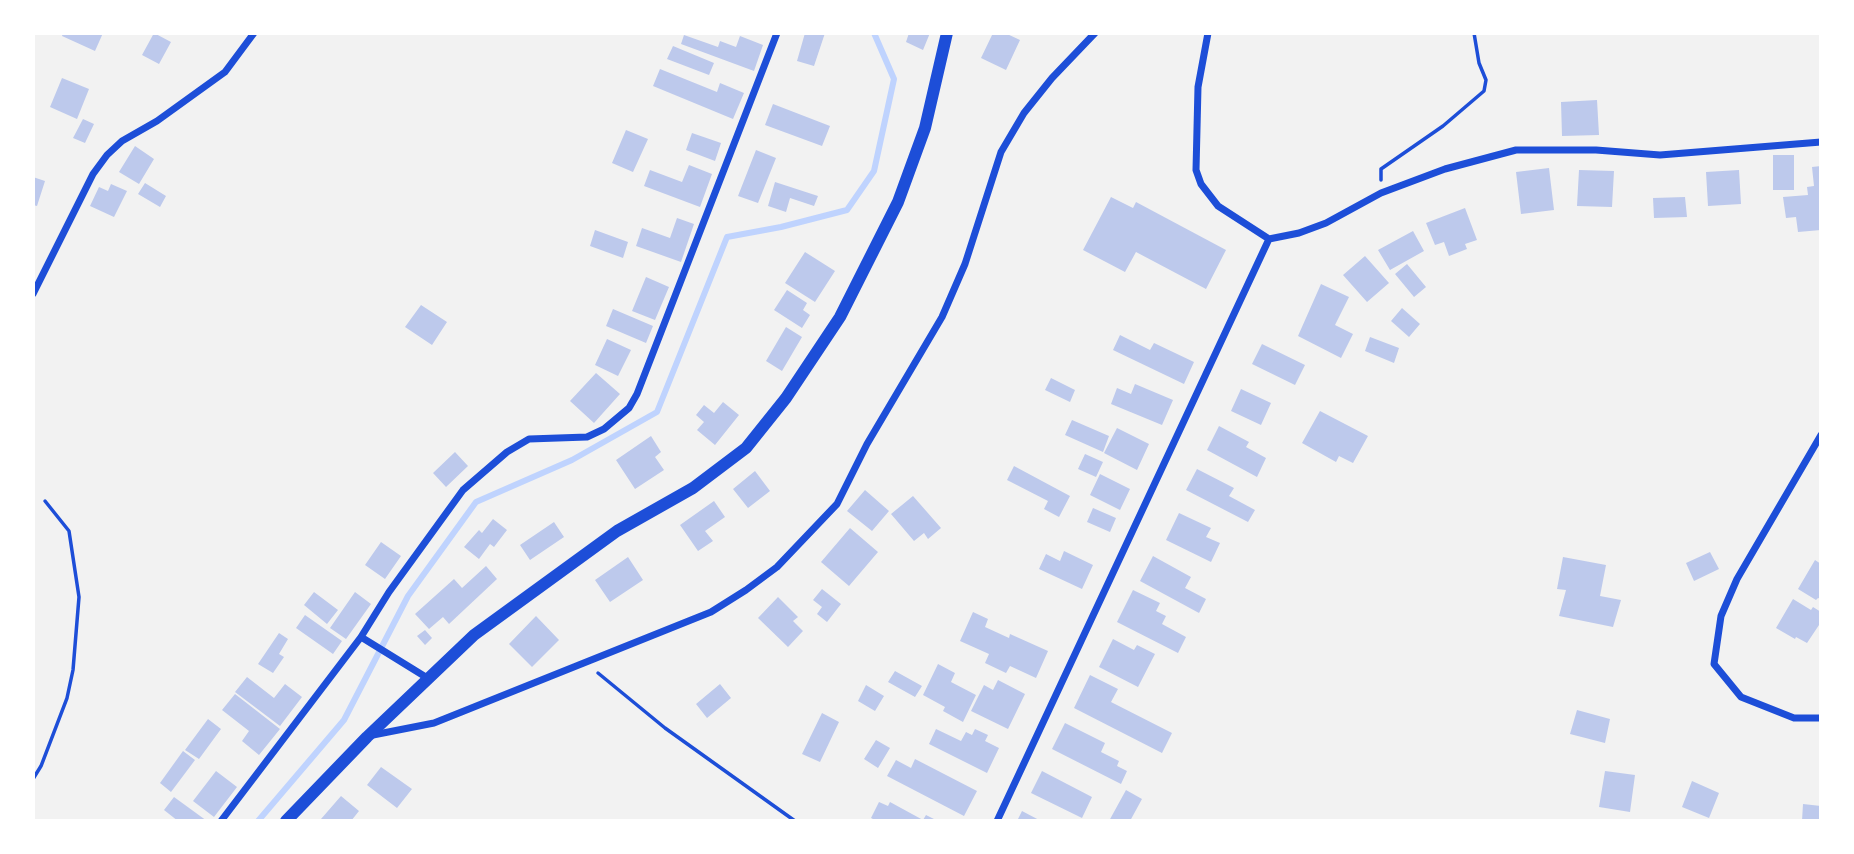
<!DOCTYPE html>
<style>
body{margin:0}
#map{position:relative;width:1854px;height:854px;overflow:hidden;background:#f2f2f2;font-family:"Alegreya Sans",sans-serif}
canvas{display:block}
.frame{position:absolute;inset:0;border:35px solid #fff;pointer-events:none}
</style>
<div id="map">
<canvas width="1854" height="854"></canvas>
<div class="frame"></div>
</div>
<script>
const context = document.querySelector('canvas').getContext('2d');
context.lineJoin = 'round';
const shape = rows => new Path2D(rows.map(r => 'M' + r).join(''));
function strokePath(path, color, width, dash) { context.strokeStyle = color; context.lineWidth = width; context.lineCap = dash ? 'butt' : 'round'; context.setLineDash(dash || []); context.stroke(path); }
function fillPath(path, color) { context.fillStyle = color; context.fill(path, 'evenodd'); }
const stream = shape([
 [258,821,344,720,408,596,476,502,572,460,657,412,727,237,781,227,847,210,874,171,894,79,874,33]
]);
const building = shape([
 [63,33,103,33,95,51,62,36],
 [154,33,171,42,159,64,142,55],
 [805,33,825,33,814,66,797,61],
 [909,33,930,33,923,50,906,42],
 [993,33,1005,33,1020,40,1006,70,981,58],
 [684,35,718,47,720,41,736,47,740,36,763,45,754,71,681,44],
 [673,46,714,63,709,75,667,59],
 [660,69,717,92,720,83,744,93,733,119,653,86],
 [62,78,89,89,77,119,50,107],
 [1597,100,1599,135,1562,136,1561,102],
 [773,104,830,126,822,146,765,125],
 [83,119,94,124,85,143,73,138],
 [626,130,648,139,633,172,612,163],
 [692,133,721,143,715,161,686,150],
 [135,146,154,159,139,184,119,172],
 [756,150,776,158,758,203,738,196],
 [1773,155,1794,155,1794,190,1773,190],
 [689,165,712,174,700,207,644,186,650,170,682,182],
 [1821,166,1821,230,1798,232,1796,217,1786,218,1783,197,1808,195,1807,187,1814,186,1812,167],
 [1549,168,1554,210,1521,214,1516,172],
 [1579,170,1614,171,1612,207,1577,206],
 [1739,170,1741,204,1708,206,1706,172],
 [33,177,45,181,37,206,33,205],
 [775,182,818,196,814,206,790,198,786,212,768,206],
 [145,183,166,196,160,207,138,194],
 [111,184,127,191,114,217,90,206,99,187,108,191],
 [1111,197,1133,208,1136,202,1226,250,1206,289,1136,252,1125,272,1083,250],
 [1685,197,1687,217,1654,218,1653,198],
 [1465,208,1477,240,1465,244,1467,249,1449,256,1444,242,1435,245,1426,223],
 [677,218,694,224,681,262,636,246,642,228,670,238],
 [595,230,628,242,623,258,590,246],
 [1413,231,1424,251,1390,270,1378,250],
 [805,252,835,271,815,302,785,283],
 [1365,256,1389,283,1367,302,1343,275],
 [1407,264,1426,287,1414,297,1395,274],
 [646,277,669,287,655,320,632,311],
 [1321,284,1349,297,1335,325,1353,334,1341,358,1298,336],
 [787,290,807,303,803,310,810,315,802,328,774,310],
 [421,305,447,322,432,345,405,327],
 [1402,308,1420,324,1409,337,1391,321],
 [613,309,653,326,646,343,606,326],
 [786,327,802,337,782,371,766,361],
 [1120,335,1150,350,1154,343,1194,362,1184,384,1113,350],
 [1370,337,1399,348,1394,363,1365,351],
 [607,339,631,350,618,376,595,365],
 [1262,344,1305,365,1295,385,1252,364],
 [596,373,620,394,594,423,570,401],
 [1051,378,1075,390,1070,402,1045,390],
 [1135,384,1173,400,1162,425,1111,404,1117,388,1131,394],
 [1241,389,1271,403,1261,425,1231,411],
 [723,402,739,415,715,445,697,430,704,422,696,415,704,405,714,413],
 [1320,411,1368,436,1353,463,1339,456,1336,462,1302,443],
 [1072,420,1109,436,1103,452,1065,435],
 [1219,426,1249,442,1246,447,1266,458,1257,477,1207,450],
 [1117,428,1149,444,1137,470,1104,453],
 [651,436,661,452,655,457,664,470,635,489,616,460],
 [455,452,468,466,446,487,433,473],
 [1085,454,1103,462,1096,477,1078,469],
 [1014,466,1070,496,1059,517,1044,509,1048,501,1007,480],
 [1197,469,1234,488,1229,496,1255,510,1248,522,1186,490],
 [755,471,770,491,748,508,733,489],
 [1100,474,1130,489,1120,510,1090,495],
 [865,490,889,511,872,531,847,511],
 [913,496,941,528,928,539,924,533,914,541,891,514],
 [714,501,725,517,705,531,713,541,698,551,680,525],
 [1093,508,1116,518,1110,532,1087,522],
 [1179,513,1211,528,1206,537,1220,543,1211,562,1166,540],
 [493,519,507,530,494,547,490,544,479,559,464,547,479,530,482,533],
 [554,522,564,537,530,560,520,545],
 [850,528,878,552,849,586,821,562],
 [381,542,401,556,385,579,365,565],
 [1064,551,1093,565,1082,589,1039,569,1046,554,1060,561],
 [1710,552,1719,569,1694,581,1686,563],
 [1153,556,1191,577,1185,588,1206,599,1199,613,1140,581],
 [628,557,643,580,610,602,595,580],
 [1563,557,1606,565,1600,596,1621,600,1613,627,1559,616,1566,590,1557,589],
 [1815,560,1821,564,1821,599,1818,598,1816,600,1798,589],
 [486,566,497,579,449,624,443,617,429,629,415,614,454,579,462,588],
 [822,589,841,604,827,622,817,614,822,607,813,600],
 [1133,590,1160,603,1156,611,1166,616,1162,624,1186,637,1178,653,1117,622],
 [314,592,338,610,327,624,304,605],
 [355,592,371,604,346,639,330,628],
 [778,597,798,617,793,621,803,631,788,647,758,618],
 [1793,599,1811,610,1813,607,1821,612,1821,622,1807,643,1796,637,1795,639,1776,628],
 [973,612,988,619,985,627,1009,638,1010,634,1048,651,1036,678,1010,666,1006,673,985,663,989,654,960,641],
 [305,615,342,641,333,654,296,628],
 [536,616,559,640,532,667,509,644],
 [425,630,432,638,425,645,417,636],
 [279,633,288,639,279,654,284,657,273,673,258,664],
 [1113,639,1134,650,1137,645,1155,654,1138,687,1099,667],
 [938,664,955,673,951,682,976,695,963,722,943,711,945,707,923,695],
 [895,671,922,686,915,697,888,682],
 [1090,675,1118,689,1111,702,1172,733,1162,753,1074,708],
 [247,677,274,698,285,684,302,697,280,726,235,692],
 [998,680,1025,694,1008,729,971,711,984,685,993,690],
 [720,684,731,698,707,718,696,704],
 [866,685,884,696,875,711,858,701],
 [235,694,280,729,259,755,242,741,249,731,222,710],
 [1577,710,1610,719,1605,743,1570,734],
 [822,713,839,722,820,762,802,754],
 [208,719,221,729,199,759,185,750],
 [1065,723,1105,743,1101,752,1119,761,1117,766,1127,771,1121,784,1052,749],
 [936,729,961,741,966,732,972,735,975,729,988,735,985,741,999,748,987,773,929,744],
 [876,740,890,748,878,768,864,759],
 [183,751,195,760,171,792,160,783],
 [915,759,977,791,964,816,887,776,896,760,911,768],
 [381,767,412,789,397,808,367,785],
 [216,771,237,787,214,817,193,801],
 [1042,771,1092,797,1082,818,1031,793],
 [1605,771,1635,775,1630,812,1599,807],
 [1692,781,1719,793,1709,818,1682,807],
 [1126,790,1142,799,1130,821,1109,821],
 [341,796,359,811,351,821,323,821,321,819],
 [174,797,207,821,178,821,164,810],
 [879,802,888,806,890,802,923,820,926,815,938,821,877,821,871,818],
 [1803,804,1821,806,1821,821,1802,821],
 [1022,811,1041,821,1017,821]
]);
const path = shape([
 [1381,180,1381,169,1443,126,1484,91,1486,80,1479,63,1474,33],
 [598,673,665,728,795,821],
 [33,779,41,766,67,698,73,670,79,597,69,531,45,501]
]);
const minor = shape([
 [1208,33,1198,87,1196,170,1201,184,1218,206,1269,239],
 [1269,239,1299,233,1326,223,1381,193,1445,169,1516,150,1596,150,1660,155,1821,142],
 [33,294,93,174,107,155,122,141,157,121,225,72,254,33],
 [1821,435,1737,579,1721,616,1714,664,1741,697,1794,718,1821,718],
 [361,637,429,679],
 [373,735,434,723,711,612,746,590,777,567,837,504,867,444,942,317,965,264,1001,152,1024,113,1052,78,1095,33],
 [221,821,361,637,389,592,463,490,507,452,529,439,587,437,604,429,629,408,637,394,777,33],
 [997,821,1269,239]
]);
const tertiary = shape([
 [286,821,367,737,474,635,617,531,693,488,746,448,786,398,840,317,898,202,925,128,947,33]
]);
strokePath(stream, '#bfd3fe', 6);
fillPath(building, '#bdc9ec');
strokePath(path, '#1d4ed8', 3.5);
strokePath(minor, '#1d4ed8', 7);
strokePath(tertiary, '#1d4ed8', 12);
</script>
